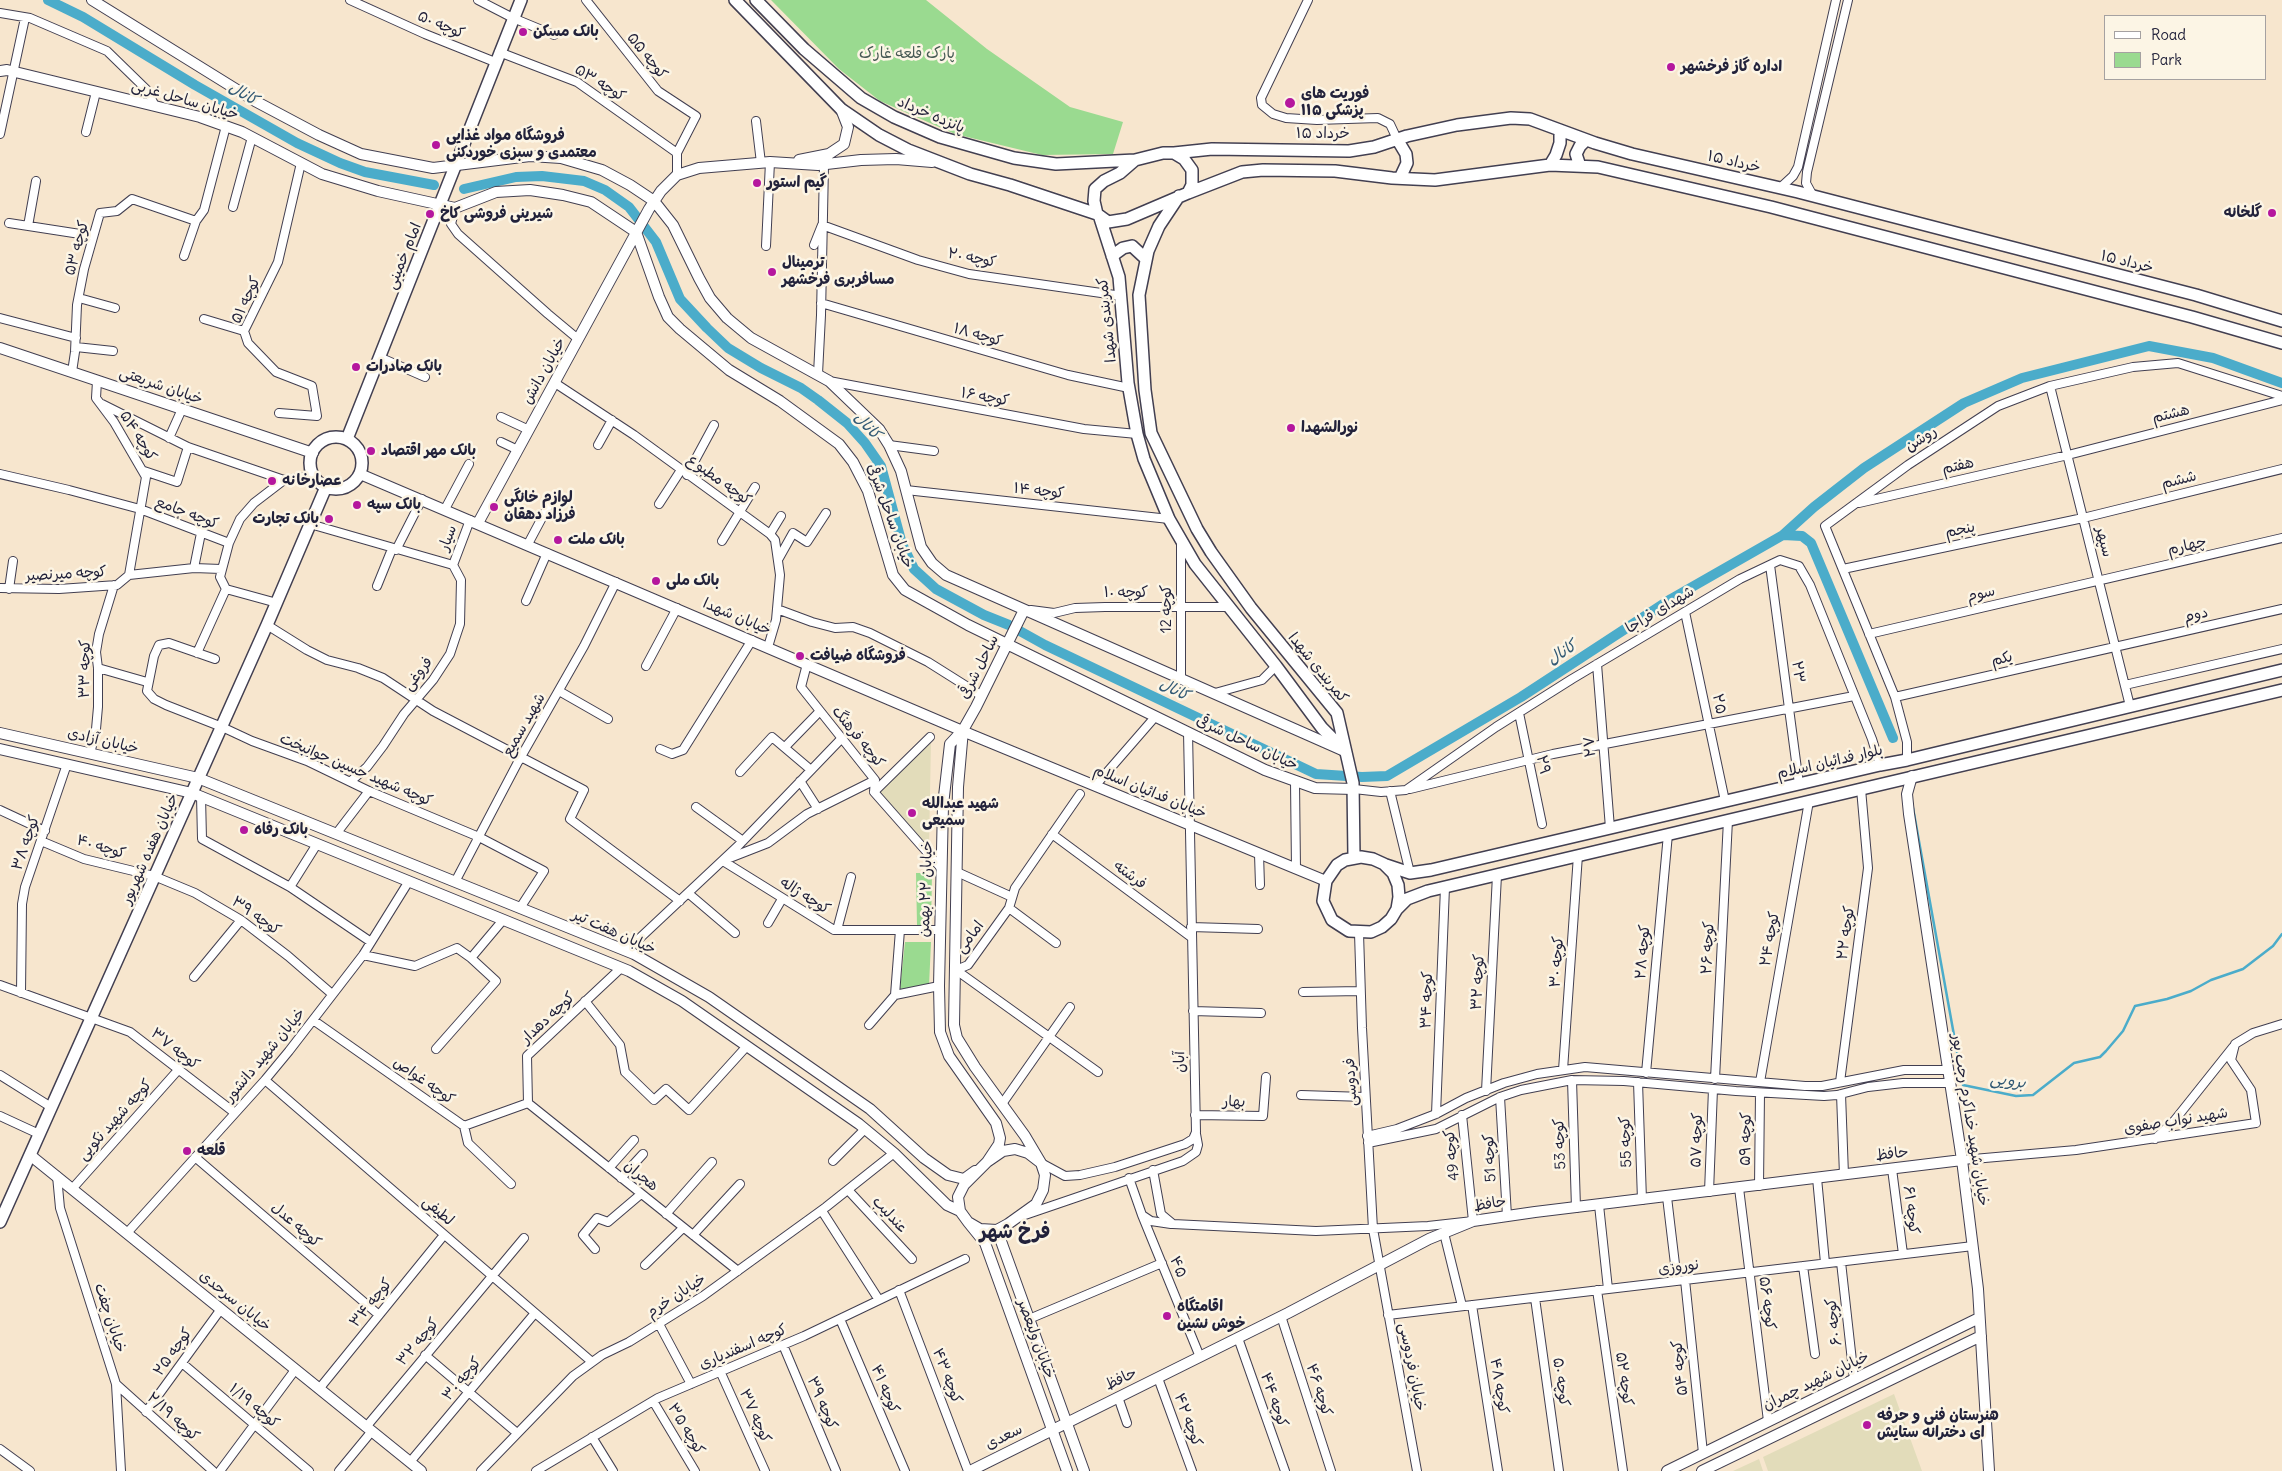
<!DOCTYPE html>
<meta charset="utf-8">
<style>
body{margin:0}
#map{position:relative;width:2282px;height:1471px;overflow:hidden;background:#f7e6ce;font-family:Delius,sans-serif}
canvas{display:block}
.legend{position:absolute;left:2104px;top:15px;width:162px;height:65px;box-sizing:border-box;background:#fcf5e5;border:1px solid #a5a1a1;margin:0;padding:6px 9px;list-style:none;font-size:15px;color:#22223b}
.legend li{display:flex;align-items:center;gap:10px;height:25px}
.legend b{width:25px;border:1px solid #a5a1a1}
</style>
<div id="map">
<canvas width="2282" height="1471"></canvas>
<ul class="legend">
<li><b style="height:6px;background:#fff"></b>Road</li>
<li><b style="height:14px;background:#9ada90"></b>Park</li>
</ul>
</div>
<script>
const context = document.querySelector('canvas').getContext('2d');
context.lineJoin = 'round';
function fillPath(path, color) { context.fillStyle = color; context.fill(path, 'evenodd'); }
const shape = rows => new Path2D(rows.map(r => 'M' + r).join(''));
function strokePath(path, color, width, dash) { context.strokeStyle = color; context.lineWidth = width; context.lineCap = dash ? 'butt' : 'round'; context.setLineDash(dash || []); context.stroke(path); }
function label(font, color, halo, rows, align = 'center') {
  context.font = font + ' Delius,"Playpen Sans Arabic",sans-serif'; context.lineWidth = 5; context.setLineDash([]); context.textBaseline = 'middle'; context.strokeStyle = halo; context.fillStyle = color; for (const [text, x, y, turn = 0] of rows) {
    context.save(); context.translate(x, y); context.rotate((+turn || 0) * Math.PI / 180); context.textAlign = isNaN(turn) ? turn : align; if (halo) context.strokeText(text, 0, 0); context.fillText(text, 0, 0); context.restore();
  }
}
const built = shape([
 [931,740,929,848,924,849,879,793],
 [1894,1394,1922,1471,1768,1471,1763,1457],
 [1759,1459,1763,1471,1733,1471]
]);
const green = shape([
 [771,0,926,0,987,49,1070,107,1123,122,1113,154,1042,155,955,134,880,101,839,69],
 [916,873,932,873,931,925,917,925],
 [905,942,931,942,929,986,900,989]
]);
const stream = shape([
 [1913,808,1963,1085,2016,1096,2033,1095,2074,1063,2100,1057,2106,1051,2123,1031,2135,1006,2167,999,2191,991,2211,980,2243,969,2273,946,2282,934]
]);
const canal = shape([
 [48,0,83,17,195,85,297,143,340,163,365,172,434,185],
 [464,189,516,177,542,176,584,181,605,190,629,207,656,242,680,299,707,328,728,348,761,368,801,388,818,400,847,423,865,443,881,466,902,544,914,569,936,589,984,615,1009,625,1045,645,1316,774,1362,777,1387,776,1521,697,1671,599,1783,535,1802,536,1811,543,1893,738],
 [1783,535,1814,507,1864,468,1964,403,2022,378,2149,346,2213,358,2282,383]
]);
const minor = shape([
 [350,0,425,34,495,62],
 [478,0,513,18,554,35],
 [586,0,658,91,696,116,677,153,677,175],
 [1308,0,1261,98,1262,105,1273,114,1286,118,1317,120,1378,118,1390,124,1397,139],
 [0,13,30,18,107,51,147,90,155,106],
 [499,52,577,82,677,153],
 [756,121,761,163],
 [86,132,96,92],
 [0,134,25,18],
 [1780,188,1793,176,1798,167,1836,0],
 [1813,196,1806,183,1807,172,1848,0],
 [233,207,252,137],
 [455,208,451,224,458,234,548,314,578,339],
 [9,223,93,236],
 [28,226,36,181],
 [814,245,822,225,918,260,969,274,1122,296],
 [766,246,770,162],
 [184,256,196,221],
 [79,298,115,308],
 [821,303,1068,375,1129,388],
 [0,318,76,338],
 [204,319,244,331],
 [76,347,113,351],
 [379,357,425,377],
 [72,372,75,352,77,305,84,269,100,213,117,211,132,199,196,221,204,210,226,126],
 [818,374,821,315,824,165],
 [97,381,96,398,114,422,146,477,129,575,194,568,221,569],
 [829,381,1084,429,1137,434],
 [555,383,634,435,770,534,775,540,780,575,776,620,768,647],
 [2050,386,2130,706],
 [102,404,188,447,284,480,314,476],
 [279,413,317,416,312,386,276,372,248,343,244,331,278,262,301,163],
 [501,417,529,430],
 [169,438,182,409],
 [501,442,518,450],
 [598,445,612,420],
 [889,445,934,451],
 [144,471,177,482,188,447],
 [0,474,69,490,140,509,229,543,240,519,254,503,284,480],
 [687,475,714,425],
 [906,490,1169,519],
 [1859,503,2068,455,2282,400],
 [659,504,681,470],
 [445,509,469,464],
 [310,524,453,565],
 [770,534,781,516],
 [722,541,755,487],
 [1181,541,1181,679],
 [229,543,220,577,226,589,277,603],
 [528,544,552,499],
 [396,550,422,499],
 [779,558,793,533,807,542,826,513],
 [453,565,470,520],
 [1770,565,1799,784],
 [194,568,201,533],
 [1843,569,2083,518,2282,469],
 [377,586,392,549],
 [0,588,59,589,117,585,129,575],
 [9,589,13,561],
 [526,601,547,553],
 [777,609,812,622,835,628,853,627,870,633,928,662,982,696],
 [1031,610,1054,613,1075,608,1105,607,1229,607],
 [1685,612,1725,801],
 [267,625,307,650,327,660,358,668,383,678,433,711,584,790,570,819,680,901],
 [1869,634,2282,538],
 [197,653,226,589],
 [215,659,169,643,159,645,154,656,147,691,154,699,166,705,222,727,252,741,307,761,369,791,479,837,544,871,520,908],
 [807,664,801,687,875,780,874,792,941,868],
 [1597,664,1610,828],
 [646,666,677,608],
 [98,668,147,682],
 [2125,685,2282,649],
 [559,691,608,719],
 [1215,693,1262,680,1276,666],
 [1895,697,2282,609],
 [1519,713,1542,824],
 [785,747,820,711],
 [660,749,672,754,683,750,752,640],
 [90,754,96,729,98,707,98,668,96,652,99,634,114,585],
 [1907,760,1907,742,1895,697,1825,526,1908,465,1998,406,2050,386,2133,367,2178,363,2282,396],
 [740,772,772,737,811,770],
 [351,781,367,767,383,746,404,714,433,680,450,654,460,624,461,580,453,565],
 [800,781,818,809],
 [1295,782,1296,869],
 [1095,786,1155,717],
 [1354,789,1381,792,1406,790,1496,727,1572,679,1740,579,1780,560,1799,566,1810,585,1872,739,1880,765],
 [1410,789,1553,754,1854,696],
 [1390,791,1410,873],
 [874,792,930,737],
 [1080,794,1015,888,1009,908,968,965,956,970,1098,1072],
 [201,796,202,839,290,887,371,942],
 [696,807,743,841],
 [0,810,45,831],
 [336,834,369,791],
 [1052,834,1191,937],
 [41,841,84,859,154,876,195,893,241,920,288,956,332,994],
 [1259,854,1260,885],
 [727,859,768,843,807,814,875,780],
 [723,861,834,930,940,930],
 [957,872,1012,897],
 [455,882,518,762,584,646,616,582],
 [290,887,317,844],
 [688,893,735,933],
 [1009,908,1056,943],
 [768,923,782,899],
 [1191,927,1258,929],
 [837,930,851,877],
 [1359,933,1362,1028,1373,1229,1417,1471],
 [626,951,739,845,841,739],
 [363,955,415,966,457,948,471,958,496,981,436,1049],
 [471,958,503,920],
 [194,977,241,920],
 [0,985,130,1032,235,1113],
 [1303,992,1360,991],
 [21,993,22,904,25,887,67,764],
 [895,995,900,930],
 [585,1001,620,1045,625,1072,654,1100,666,1089,689,1110,747,1046],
 [1193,1011,1261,1013],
 [313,1020,464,1126,528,1103],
 [869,1025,895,995,939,986],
 [1563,1070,1578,855],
 [1646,1073,1668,834],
 [0,1075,51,1107],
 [1715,1079,1728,820],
 [265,1080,592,1362],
 [1572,1080,1576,1208],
 [1638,1082,1642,1200],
 [1760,1082,1809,801],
 [1840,1082,1868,868,1861,789],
 [1486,1091,1497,875],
 [1841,1094,1844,1175],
 [1301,1095,1365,1097],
 [1500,1097,1507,1216],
 [528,1103,738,1271],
 [528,1103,527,1056,621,968],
 [1002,1104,1070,1007],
 [1436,1114,1445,887],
 [1195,1115,1263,1116,1266,1077],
 [0,1116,39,1134],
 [464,1126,468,1143,511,1184],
 [1367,1136,1397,1129,1436,1114,1466,1098,1504,1083,1537,1074,1585,1067,1805,1086,1822,1086,1904,1070,1947,1070],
 [2155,1139,2174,1121,2233,1047],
 [1368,1143,1436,1129,1500,1097,1521,1090,1572,1080,1624,1081,1736,1091,1824,1096,1837,1095,1868,1087,1903,1083,1950,1083],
 [195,1157,379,1315],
 [1962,1160,2076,1150,2256,1123,2251,1090,2231,1060,2235,1044,2253,1033,2282,1024],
 [833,1161,865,1129],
 [1041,1163,1065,1176,1080,1175,1115,1167,1185,1144,1193,1139,1196,1132,1188,732],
 [609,1168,634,1140],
 [1892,1169,1903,1254],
 [1153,1170,1161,1214,1173,1224,1316,1231,1428,1226,1473,1221,1462,1115],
 [57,1176,60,1208,116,1384,121,1471],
 [621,1178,643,1154],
 [1129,1178,1142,1215,1151,1221,1171,1224],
 [1817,1178,1825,1263],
 [1759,1186,1760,1093],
 [1739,1188,1768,1421],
 [72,1189,179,1069],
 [848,1190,912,1259],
 [1709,1192,1713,1089],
 [1667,1197,1677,1281],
 [1599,1205,1608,1289],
 [822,1211,879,1300],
 [666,1214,712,1162],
 [1025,1215,1183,1161,1196,1152,1198,1145,1196,1134],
 [1142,1215,1200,1357],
 [127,1233,265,1080,289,1051,363,955,409,881],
 [1444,1233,1462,1306],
 [693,1235,740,1184],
 [595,1249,583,1235,597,1218,608,1222,641,1194],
 [1841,1262,1854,1379],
 [645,1265,683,1228],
 [1803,1266,1815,1354],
 [1685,1280,1703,1453],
 [899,1290,968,1471],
 [1597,1290,1623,1471],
 [1535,1298,1559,1471],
 [1472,1305,1498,1471],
 [1388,1315,1973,1246],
 [1281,1316,1331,1471],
 [840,1319,905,1471],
 [1029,1319,1162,1263],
 [659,1324,691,1384],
 [1238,1338,1285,1471],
 [783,1345,836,1471],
 [425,1355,517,1433],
 [182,1363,309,1471],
 [720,1371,765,1471],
 [1158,1378,1192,1471],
 [116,1384,213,1471],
 [319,1389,444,1235],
 [1118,1397,1127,1423],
 [653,1401,695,1471],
 [146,1412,221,1309],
 [366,1427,524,1238],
 [592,1437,613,1471],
 [0,1449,30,1471],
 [410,1462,535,1313],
 [220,1471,295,1370],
 [339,1471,372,1431],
 [481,1471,573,1376,602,1355,629,1342,703,1296,826,1207,894,1153],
 [536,1471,658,1398,804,1336,965,1259]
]);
const tertiary = shape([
 [92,0,255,101,319,135,361,154,433,168,530,156,561,158,602,170,630,185,654,201,673,225,699,278,710,298,727,318,751,338,829,381,879,429,889,445,901,471,921,547,932,563,946,575,1342,750],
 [0,71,7,70,200,117,242,132,322,174,378,191,455,208,496,192,530,190,563,195,591,202,636,232,659,297,668,317,680,329,729,370,780,401,839,444,853,462,868,491,893,575,905,590,968,625,1265,770,1315,788,1354,789],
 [799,160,829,154,844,144,848,127,841,109],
 [0,348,313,453],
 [360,474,972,735,1326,881],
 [478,523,649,209,661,191,677,175,699,168,770,162,818,165,861,160,896,159,932,162],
 [963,730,958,787,954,1025,957,1038,975,1067,1025,1136,1041,1163],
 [0,733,198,778,634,954,709,997,870,1109,924,1158,948,1175,964,1179,975,1171],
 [0,749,192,793,629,971,682,1001,859,1124,894,1153,947,1205,960,1211],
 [1912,776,1907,794,1909,814,1962,1160,1978,1289,1989,1471],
 [1015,1149,1028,1153,1041,1163,1045,1175,1043,1190,1036,1204,1008,1224,997,1230,980,1229,968,1222,960,1211,958,1197,964,1185,987,1162,1003,1151,1015,1149],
 [30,1155,421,1471],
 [987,1162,999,1144,1000,1138,996,1123,949,1056,940,1032,939,986,943,805,950,744,963,730,976,707,1024,610],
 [968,1222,985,1243,1067,1471],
 [997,1230,1084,1471],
 [970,1471,1288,1313,1429,1239,1473,1221,1535,1212,1962,1160],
 [1667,1471,1979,1318],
 [1702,1471,1981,1336]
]);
const secondary = shape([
 [735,0,841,109,879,135,908,150,970,174,1010,185,1097,214,1108,222,1127,219,1188,193,1192,185,1192,170,1184,159,1174,153,1163,153,1135,160,1120,173,1104,181,1095,189,1094,201,1097,214],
 [756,0,804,49,861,98,894,117,940,137,1014,158,1056,164,1135,160],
 [1397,139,1406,154,1407,163,1400,178],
 [1174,153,1212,149,1349,151,1374,147,1407,136,1457,125,1511,118,1530,119,1595,143,1632,154,1798,192,2196,295,2282,321],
 [1550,165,1556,155,1560,143,1560,131],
 [1580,166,1576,154,1580,146,1586,140],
 [1188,193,1242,172,1263,170,1335,171,1392,178,1435,180,1550,165,1598,167,1771,207,2192,317,2282,343],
 [1179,196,1159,226,1148,251,1139,295,1145,390,1151,433,1197,529,1211,552,1251,608,1337,713,1353,783,1354,857],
 [1100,218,1119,277,1128,383,1137,434,1144,459,1169,519,1195,564,1276,666,1322,728,1345,751],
 [1112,256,1123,248,1132,246,1146,259],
 '310 463a26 26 0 1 1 52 0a26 26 0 1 1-52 0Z',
 [347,439,521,0],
 [1386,865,1410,873,1431,870,1880,765,1907,760,2282,670],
 [1397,909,1399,897,1398,885,1393,873,1384,864,1373,859,1361,857,1345,860,1337,865,1326,881,1323,901,1332,920,1349,931,1371,932,1382,927,1391,919,1397,909,1407,899,1428,891,2282,690],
 [0,1222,267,625,326,487]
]);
const markers = [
 [523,32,5,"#b5179e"],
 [1671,67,5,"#b5179e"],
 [1290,103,6,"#b5179e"],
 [436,145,5,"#b5179e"],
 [757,183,5,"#b5179e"],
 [2272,213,5,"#b5179e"],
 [430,214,5,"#b5179e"],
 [772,272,5,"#b5179e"],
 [356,367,5,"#b5179e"],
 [1291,428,5,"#b5179e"],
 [371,451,5,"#b5179e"],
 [272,481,5,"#b5179e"],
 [357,505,5,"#b5179e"],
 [494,507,5,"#b5179e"],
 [329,519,5,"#b5179e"],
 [558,540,5,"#b5179e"],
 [656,581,5,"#b5179e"],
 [800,656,5,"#b5179e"],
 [912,813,5,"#b5179e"],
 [244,830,5,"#b5179e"],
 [187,1151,5,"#b5179e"],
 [1167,1316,5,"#b5179e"],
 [1867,1425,5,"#b5179e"]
];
const streetNames = [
 ["کوچه ۵۰",441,25,23],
 ["کوچه ۵۵",647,56,51],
 ["کوچه ۵۳",600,83,32],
 ["خیابان ساحل غربی",185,100,16],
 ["پانزده خرداد",931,115,23],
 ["۱۵ خرداد",1323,134],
 ["۱۵ خرداد",1734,162,13],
 ["کوچه ۵۳",77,248,-75],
 ["امام خمینی",404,256,-68],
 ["کوچه ۲۰",972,258,11],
 ["۱۵ خرداد",2127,262,14],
 ["کوچه ۵۱",246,300,-65],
 ["کمربندی شهدا",1107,320,-96],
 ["کوچه ۱۸",978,335,16],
 ["خیابان دانش",544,371,-61],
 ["خیابان شریعتی",161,386,19],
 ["کوچه ۱۶",985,397,10],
 ["هشتم",2171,414,-14],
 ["کوچه ۵۴",138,436,58],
 ["روشن",1921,439,-33],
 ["هفتم",1958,466,-13],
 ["کوچه مطبوع",719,480,36],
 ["ششم",2179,480,-14],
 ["کوچه ۱۴",1039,491,6],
 ["کوچه جامع",187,513,21],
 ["خیابان ساحل شرقی",890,516,70],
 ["پنجم",1960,530,-12],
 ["سیار",448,538,-70],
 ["سپهر",2104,542,76],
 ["چهارم",2187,546,-13],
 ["کوچه میرنصیر",66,574,-3],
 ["کوچه ۱۰",1126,593],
 ["سوم",1981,594,-13],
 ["کوچه 12",1167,609,-90],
 ["شهدای فراجا",1660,610,-31],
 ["دوم",2196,615,-13],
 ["خیابان شهدا",737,617,23],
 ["یکم",2002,659,-13],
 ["ساحل شرقی",979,667,-63],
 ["کمربندی شهدا",1318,668,51],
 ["کوچه ۳۳",85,669,-89],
 ["۲۳",1798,672,82],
 ["فروغی",418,674,-52],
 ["۲۵",1719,704,78],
 ["شهید سمیع",524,725,-60],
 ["کوچه فرهنگ",858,737,51],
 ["خیابان آزادی",103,741,13],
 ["خیابان ساحل شرقی",1247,743,25],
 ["۲۷",1590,747,-95],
 ["بلوار فدائیان اسلام",1830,762,-13],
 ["۲۹",1543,765,78],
 ["کوچه شهید حسین جوانبخت",356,770,23],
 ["خیابان فدائیان اسلام",1150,792,22],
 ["کوچه ۳۸",26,843,-71],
 ["کوچه ۴۰",101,847,17],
 ["خیابان هفده شهریور",150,849,-66],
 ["فرشته",1130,875,37],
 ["خیابان ۲۲ بهمن",926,889,-88],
 ["کوچه ژاله",805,896,32],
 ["کوچه ۳۹",256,916,35],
 ["خیابان هفت تیر",614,932,24],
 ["کوچه ۲۲",1846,933,-82],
 ["امامی",970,937,-53],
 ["کوچه ۲۴",1770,939,-80],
 ["کوچه ۲۶",1708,948,-87],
 ["کوچه ۲۸",1643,952,-85],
 ["کوچه ۳۰",1557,962,-86],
 ["کوچه ۳۲",1478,982,-87],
 ["کوچه ۳۴",1427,1000,-88],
 ["کوچه دهدار",548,1018,-43],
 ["کوچه ۳۷",175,1049,38],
 ["خیابان شهید دانشور",265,1055,-50],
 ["آبان",1180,1062,-91],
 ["کوچه غواص",424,1081,35],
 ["فردوسی",1351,1082,-93],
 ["بهار",1234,1102,1],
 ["کوچه شهید نکویی",115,1120,-48],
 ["خیابان شهید خداکرم رجب پور",1970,1120,81],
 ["شهید نواب صفوی",2176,1121,-9],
 ["کوچه ۵۹",1746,1139,-89],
 ["کوچه ۵۷",1697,1140,-88],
 ["کوچه 55",1626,1142,-92],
 ["کوچه 53",1560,1144,-92],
 ["حافظ",1892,1154,-7],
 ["کوچه 49",1452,1155,-96],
 ["کوچه 51",1490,1158,-93],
 ["هجران",641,1176,39],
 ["حافظ",1490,1204,-10],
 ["کوچه ۶۱",1911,1210,83],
 ["لطیفی",438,1211,41],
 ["عندلیب",890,1215,47],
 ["کوچه عدل",296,1225,41],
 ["۴۵",1178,1267,68],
 ["نوروزی",1679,1267,-7],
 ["خیابان خرم",676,1296,-33],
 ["خیابان سرحدی",235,1301,39],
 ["کوچه ۳۴",371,1303,-51],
 ["کوچه ۵۶",1767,1303,83],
 ["خیابان چفت",110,1318,72],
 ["کوچه ۶۰",1834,1322,-97],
 ["خیابان ولیعصر",1036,1339,70],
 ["کوچه ۳۲",418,1342,-50],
 ["کوچه اسفندیاری",743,1347,-23],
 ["کوچه ۲۵",173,1352,-54],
 ["خیابان فردوسی",1412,1367,79],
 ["کوچه ۵۴",1680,1368,-96],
 ["کوچه ۴۳",947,1376,69],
 ["کوچه ۳۰",462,1379,-50],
 ["حافظ",1121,1379,-26],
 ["کوچه ۵۲",1624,1379,82],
 ["خیابان شهید چمران",1816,1381,-26],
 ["کوچه ۵۰",1561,1382,82],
 ["کوچه ۴۸",1499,1386,81],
 ["کوچه ۴۱",885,1389,67],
 ["کوچه ۴۶",1319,1390,72],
 ["کوچه ۴۴",1274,1400,71],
 ["کوچه ۳۹",822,1403,67],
 ["کوچه ۱/۱۹",254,1406,40],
 ["کوچه ۳۷",755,1416,66],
 ["کوچه ۲/۱۹",173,1417,42],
 ["کوچه ۴۲",1188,1420,70],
 ["کوچه ۳۵",686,1429,59],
 ["سعدی",1004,1437,-26]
];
const poiNames = [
 ["بانک مسکن",533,32],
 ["اداره گاز فرخشهر",1681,67],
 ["فوریت های",1301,94],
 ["پزشکی ۱۱۵",1301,111],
 ["فروشگاه مواد غذایی",446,136],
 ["معتمدی و سبزی خوردکنی",446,153],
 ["گیم استور",767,183],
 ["گلخانه",2262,213,"right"],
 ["شیرینی فروشی کاخ",440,214],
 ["ترمینال",782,263],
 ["مسافربری فرخشهر",782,280],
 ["بانک صادرات",366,367],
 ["نورالشهدا",1301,428],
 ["بانک مهر اقتصاد",381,451],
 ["عصارخانه",282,481],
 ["لوازم خانگی",504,498],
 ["فرزاد دهقان",504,515],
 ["بانک سپه",367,505],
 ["بانک تجارت",319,519,"right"],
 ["بانک ملت",568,540],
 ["بانک ملی",666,581],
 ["فروشگاه ضیافت",810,656],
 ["شهید عبدالله",922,804],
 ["سمیعی",922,821],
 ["بانک رفاه",254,830],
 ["قلعه",197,1151],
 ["اقامتگاه",1177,1307],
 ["خوش نشین",1177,1324],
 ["هنرستان فنی و حرفه",1877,1416],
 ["ای دخترانه ستایش",1877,1433]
];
const parkNames = [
 ["پارک قلعه غارک",907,54]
];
const waterNames = [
 ["کانال",243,94,30],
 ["کانال",867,426,46],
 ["کانال",1562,653,-33],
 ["کانال",1174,690,26],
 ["برویی",2008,1081,8]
];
const districtNames = [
 ["فرخ شهر",1015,1232]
];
fillPath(built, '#e2dcba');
fillPath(green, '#9ada90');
strokePath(stream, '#4bacca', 2.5);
strokePath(canal, '#4bacca', 10);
strokePath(minor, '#423f51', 10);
strokePath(tertiary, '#423f51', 12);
strokePath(secondary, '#423f51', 14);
strokePath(minor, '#fff', 8);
strokePath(tertiary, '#fff', 10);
strokePath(secondary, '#fff', 11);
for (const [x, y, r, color] of markers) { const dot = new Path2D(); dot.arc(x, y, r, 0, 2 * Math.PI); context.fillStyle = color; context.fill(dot); strokePath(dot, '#fcf5e5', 2); }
label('15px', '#22223b', '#fcf5e5', streetNames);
label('bold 15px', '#22223b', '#fcf5e5', poiNames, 'left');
label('15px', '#465954', '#fcf5e5', parkNames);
label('italic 16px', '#325974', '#fcf5e5', waterNames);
label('bold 20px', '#22223b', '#fcf5e5', districtNames);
</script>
